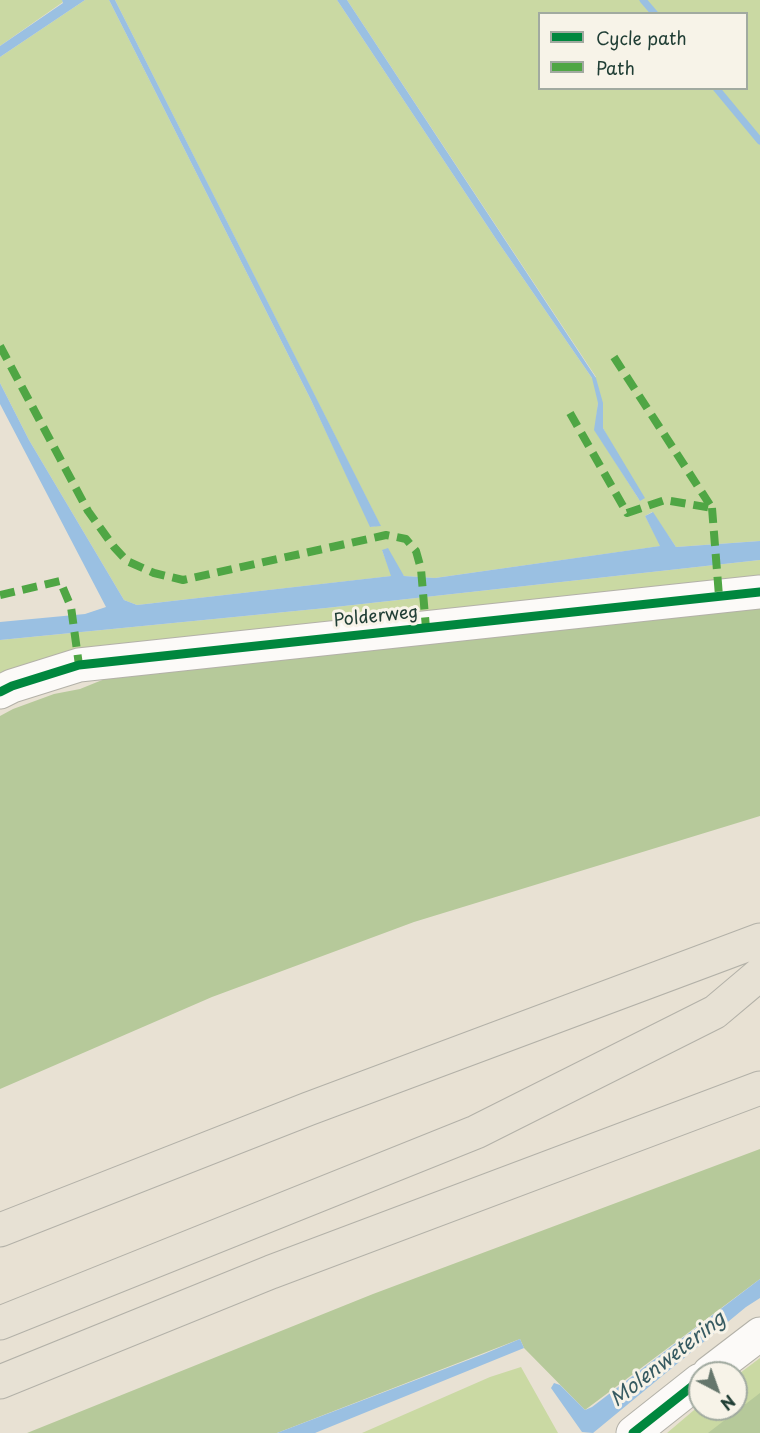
<!DOCTYPE html>
<style>
body{margin:0}
#map{position:relative;width:760px;height:1433px;overflow:hidden;background:#e8e1d3;font-family:"Playpen Sans",sans-serif}
canvas{display:block}
.legend{position:absolute;left:538px;top:12px;width:210px;height:78px;box-sizing:border-box;background:#f7f3e8;border:2px solid #a1aaa0;margin:0;padding:8px 10px;list-style:none;font-size:18px;color:#1f3d34}
.legend li{display:flex;align-items:center;gap:12px;height:30px}
.legend b{width:30px;border:2px solid #a1aaa0}
.north{position:absolute;left:688px;top:1361px;width:60px;height:60px;box-sizing:border-box;background:#f7f3e8;border:2px solid #a1aaa0;border-radius:50%;rotate:139deg;font-size:16px;font-weight:700;line-height:24px;text-align:center;color:#1f3d34}
.north::after{content:'';display:block;margin:auto;width:21px;height:27px;background:#65766c;clip-path:polygon(50% 0,100% 100%,50% 72%,0 100%)}
</style>
<div id="map">
<canvas width="760" height="1433"></canvas>
<ul class="legend">
<li><b style="height:8px;background:#00873e"></b>Cycle path</li>
<li><b style="height:8px;background:#4fa644"></b>Path</li>
</ul>
<div class="north">N</div>
</div>
<script>
const context = document.querySelector('canvas').getContext('2d');
context.lineJoin = 'round';
function fillPath(path, color) { context.fillStyle = color; context.fill(path, 'evenodd'); }
const shape = rows => new Path2D(rows.map(r => 'M' + r).join(''));
function strokePath(path, color, width, dash) { context.strokeStyle = color; context.lineWidth = width; context.lineCap = dash ? 'butt' : 'round'; context.setLineDash(dash || []); context.stroke(path); }
function label(font, color, halo, rows, align = 'center') {
  context.font = font + ' "Playpen Sans",sans-serif'; context.lineWidth = 6; context.setLineDash([]); context.textBaseline = 'middle'; context.strokeStyle = halo; context.fillStyle = color; for (const [text, x, y, turn = 0] of rows) {
    context.save(); context.translate(x, y); context.rotate((+turn || 0) * Math.PI / 180); context.textAlign = isNaN(turn) ? turn : align; if (halo) context.strokeText(text, 0, 0); context.fillText(text, 0, 0); context.restore();
  }
}
const green = shape([
 [0,0,62,0,63,2,0,46],
 [85,0,109,0,311,400,371,527,380,525,115,0,337,0,498,242,592,378,596,377,347,0,760,0,760,541,676,547,652,512,645,516,661,546,435,578,404,576,382,550,392,576,137,605,124,600,29,440,0,383,0,57],
 [540,14,746,14,746,88,540,88],
 [598,403,603,403,603,428,640,501,595,430],
 [760,560,760,583,0,680,0,640,326,608],
 [760,1358,760,1433,667,1433,700,1405,700,1409,736,1409,736,1376],
 [521,1367,558,1433,362,1433,490,1377]
]);
const forest = shape([
 [760,605,760,816,414,922,212,997,0,1089,0,716,13,709,54,694,80,689,117,674],
 [760,1149,760,1279,585,1410,524,1348,520,1339,277,1433,27,1433,373,1294],
 [760,1393,760,1433,708,1433]
]);
const water = shape([
 [62,0,85,0,0,57,0,46,63,3],
 [109,0,115,0,381,526,370,527,311,400],
 [337,0,347,0,596,378,603,403,603,428,645,498,640,501,594,430,598,403,592,378,498,242],
 [0,383,29,440,124,600,137,605,391,576,382,550,388,548,404,576,435,578,660,546,645,516,653,512,676,547,760,541,760,560,326,608,0,640,0,622,85,614,106,607,0,404],
 [760,1279,760,1298,746,1307,593,1433,582,1432,551,1388,554,1383,560,1385,585,1410,592,1407],
 [520,1339,524,1348,315,1433,277,1433,484,1354]
]);
const stream = shape([
 [643,0,655,14],
 [716,88,760,141]
]);
const tertiary = shape([
 [0,692,12,686,79,665,760,592],
 [709,1373,760,1334],
 [633,1433,700,1380]
]);
const motorway = shape([
 [0,1230,308,1109,760,940],
 [0,1323,476,1132,715,1012,760,974],
 [0,1382,271,1272,760,1088]
]);
const quiet = shape([
 [0,346,88,511,114,547,127,561,154,573,183,580,386,535,406,539,416,551,421,569,426,628],
 [570,413,627,513,665,500,712,508,610,351],
 [712,508,719,596],
 [0,595,60,581,71,607,79,665]
]);
const cycleway = shape([
 [0,692,12,686,79,665,760,592],
 [633,1433,700,1380]
]);
const streetNames = [
 ["Polderweg",376,617,-6]
];
const waterNames = [
 ["Molenwetering",668,1360,-38]
];
fillPath(green, '#cad9a3');
fillPath(forest, '#b6c99a');
fillPath(water, '#9ac0e2');
strokePath(stream, '#9ac0e2', 7);
strokePath(tertiary, '#b3b1a8', 35);
strokePath(motorway, '#b3b1a8', 35);
strokePath(tertiary, '#fcfaf8', 33);
strokePath(motorway, '#e7e1d4', 33);
strokePath(quiet, '#4fa644', 8, [15, 8]);
strokePath(cycleway, '#00873e', 9);
label('18px', '#1f3d34', '#f7f3e8', streetNames);
label('italic 20px', '#365a61', '#f7f3e8', waterNames);
</script>
